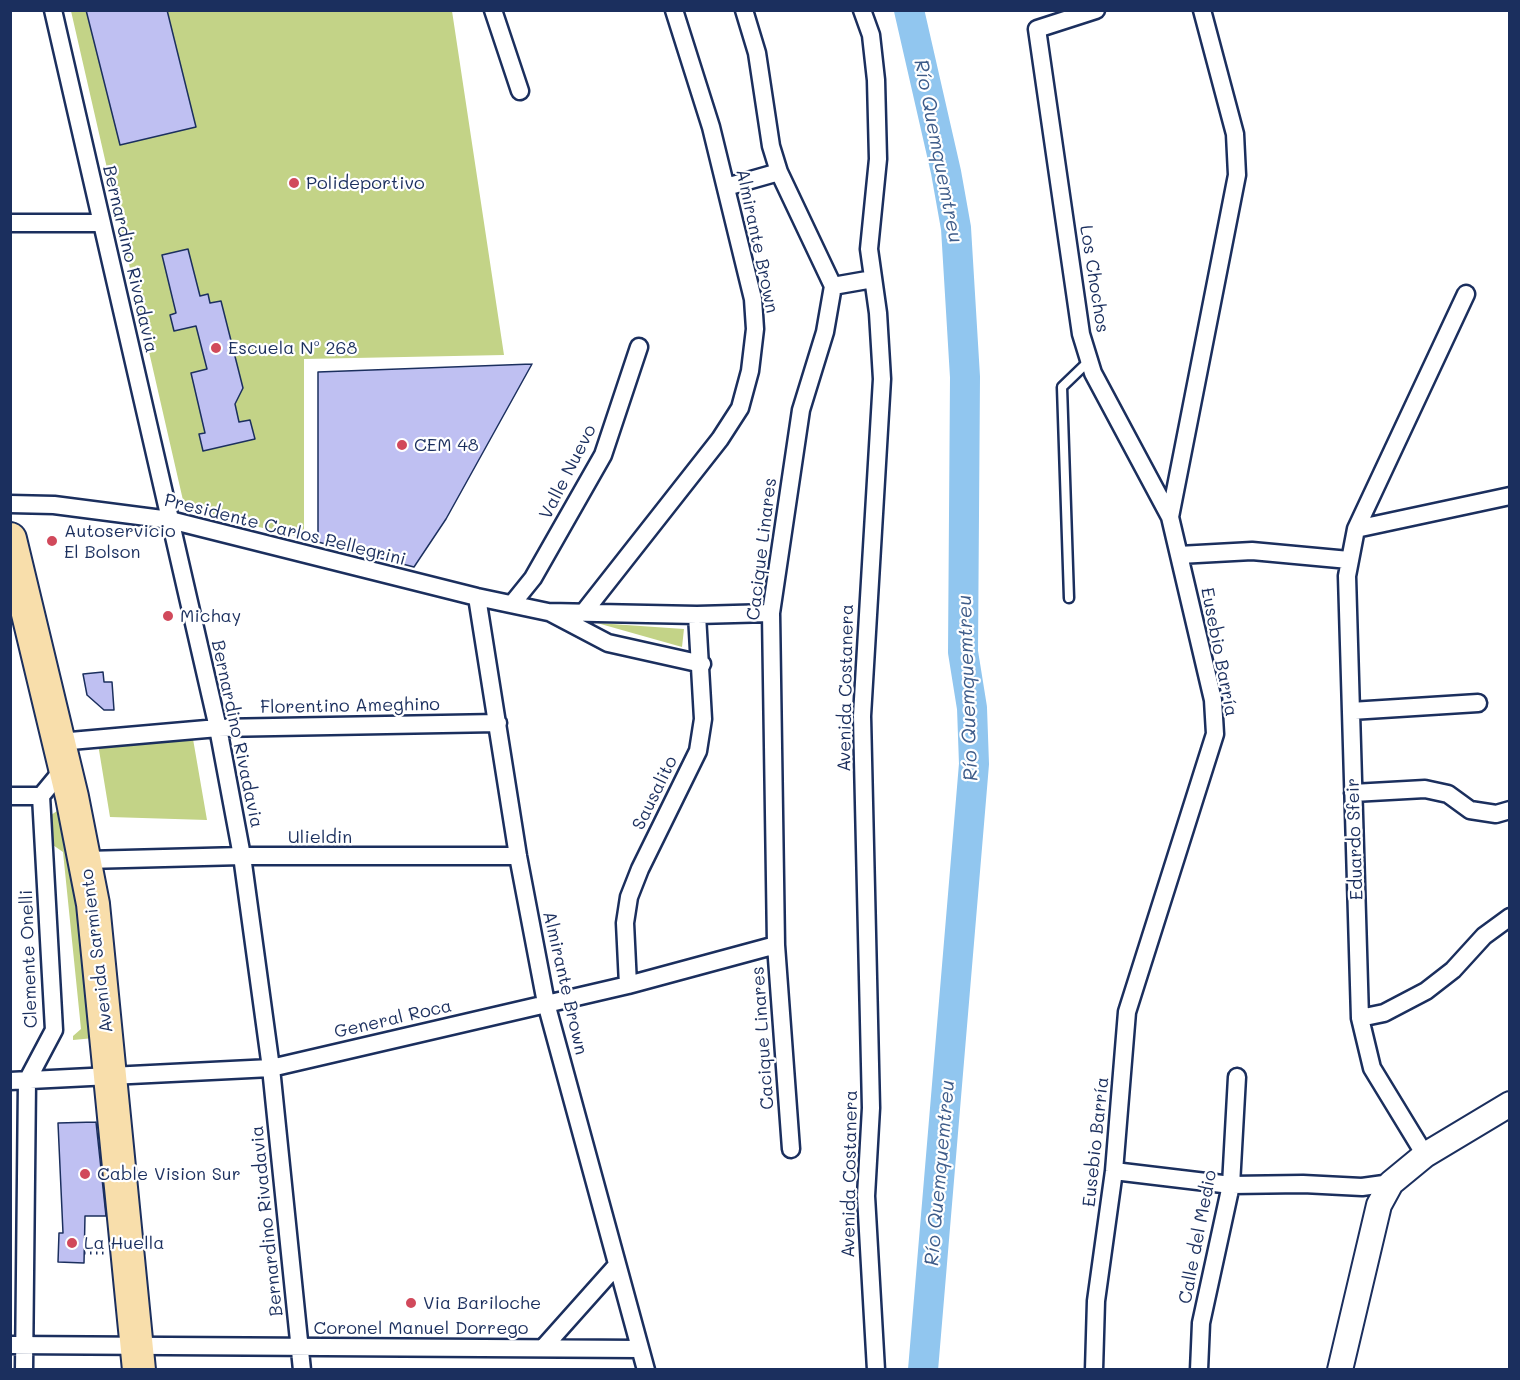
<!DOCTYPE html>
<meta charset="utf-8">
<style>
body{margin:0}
#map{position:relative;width:1520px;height:1380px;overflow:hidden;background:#fff;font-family:Mali,sans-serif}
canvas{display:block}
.frame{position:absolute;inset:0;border:12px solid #1b2f5e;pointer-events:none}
</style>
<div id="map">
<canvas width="1520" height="1380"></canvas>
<div class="frame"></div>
</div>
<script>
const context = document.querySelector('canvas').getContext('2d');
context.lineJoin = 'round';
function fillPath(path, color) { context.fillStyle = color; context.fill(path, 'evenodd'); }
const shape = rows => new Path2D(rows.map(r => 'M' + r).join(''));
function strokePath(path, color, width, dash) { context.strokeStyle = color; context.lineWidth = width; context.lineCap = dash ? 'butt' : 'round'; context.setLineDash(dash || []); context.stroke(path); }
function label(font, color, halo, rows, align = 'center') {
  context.font = font + ' Mali,sans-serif'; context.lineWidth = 4.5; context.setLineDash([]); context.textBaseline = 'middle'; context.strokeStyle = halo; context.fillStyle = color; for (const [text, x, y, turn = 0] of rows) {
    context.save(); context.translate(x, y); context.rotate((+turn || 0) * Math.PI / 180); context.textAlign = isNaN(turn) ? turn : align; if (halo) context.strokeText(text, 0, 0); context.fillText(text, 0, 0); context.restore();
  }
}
const green = shape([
 [71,11,452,11,504,355,304,359,304,538,185,509],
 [597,623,684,629,682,647],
 [193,739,207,820,110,817,98,744],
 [60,809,69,811,94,1038,73,1040,73,1036,81,1029,63,852,50,843,48,817]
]);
const river = shape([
 [909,10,946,172,956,228,965,377,963,652,972,708,974,764,923,1370]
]);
const building = shape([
 [86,10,167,10,196,127,120,145,86,10],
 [188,249,200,296,208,294,210,303,221,301,243,388,235,404,239,422,250,420,255,439,203,451,199,434,205,433,191,373,207,369,196,326,174,331,170,315,176,313,162,255,188,249],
 [532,364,446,519,414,567,318,542,318,372,532,364],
 [103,672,104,682,112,682,114,710,104,710,87,695,83,674,103,672],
 [96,1122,106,1216,85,1216,84,1263,58,1262,59,1233,63,1233,58,1123,96,1122]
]);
const path = shape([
 [84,1253,104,1253]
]);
const lane = shape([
 [1069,598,1062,387,1089,361]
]);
const street = shape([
 [53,10,218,728,242,856,271,1068,302,1370],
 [493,10,520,91],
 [744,10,757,53,771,146,779,172,833,286,825,332,801,410,771,613,776,945,791,1149],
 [862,10,871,35,876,80,878,159,869,249,878,313,882,379,862,716,871,1108,866,1196,876,1370],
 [1096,10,1037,29,1081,334,1093,373,1170,517],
 [726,187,779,172],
 [10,223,102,223],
 [833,286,873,279],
 [10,504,54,505,170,520,477,597,548,612,697,615,771,613],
 [1356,529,1510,496],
 [1179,555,1252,551,1349,560],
 [477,597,518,856,546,1003,646,1370],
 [512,604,533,578,603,455,639,347],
 [584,612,720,439,740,408,750,371,755,329,753,299,711,127,674,10],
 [551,613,608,643,702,664],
 [1351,711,1478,703],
 [59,742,218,728,498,723],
 [1353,793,1425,789,1448,794,1470,810,1496,814,1510,810],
 [10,796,41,796],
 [86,860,242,856,518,856],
 [628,985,625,923,629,897,640,869,698,751,703,719,697,615],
 [1360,1018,1384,1013,1426,991,1453,970,1484,936,1510,917],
 [10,1081,271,1068,628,985,776,945],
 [1425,1155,1372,1068,1360,1018,1347,576,1356,529,1466,294],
 [1114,1171,1231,1185,1303,1184,1362,1187,1391,1183],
 [10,1345,640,1349],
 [543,1348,617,1265],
 [24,1370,27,1081,54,1030,41,796,65,767],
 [1094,1370,1096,1301,1114,1171,1127,1012,1215,734,1213,700,1170,517,1237,175,1235,134,1202,10],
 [1199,1370,1201,1323,1231,1185,1237,1077]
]);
const secondary = shape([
 [1340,1370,1379,1205,1391,1183,1425,1155,1510,1104]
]);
const highway = shape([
 [10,539,72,797,93,904,139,1370]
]);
const markers = [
 [294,183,6,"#d1495b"],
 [216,348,6,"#d1495b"],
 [402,445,6,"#d1495b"],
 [52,541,6,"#d1495b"],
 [168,616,6,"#d1495b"],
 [85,1174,6,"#d1495b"],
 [72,1243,6,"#d1495b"],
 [411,1303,6,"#d1495b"]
];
const poiNames = [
 ["Polideportivo",306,183],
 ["Escuela Nº 268",228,348],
 ["CEM 48",414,445],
 ["Autoservicio",64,531],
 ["El Bolson",64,552],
 ["Michay",180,616],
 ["Cable Vision Sur",97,1174],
 ["La Huella",84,1243],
 ["Via Bariloche",423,1303]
];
const streetNames = [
 ["Almirante Brown",757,241,78],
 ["Bernardino Rivadavia",130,259,77],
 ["Los Chochos",1094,279,81],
 ["Valle Nuevo",568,472,-63],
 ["Presidente Carlos Pellegrini",285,530,14],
 ["Cacique Linares",762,549,-83],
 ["Eusebio Barría",1219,652,79],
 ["Avenida Costanera",846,688,-89],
 ["Florentino Ameghino",350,706,-1],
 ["Bernardino Rivadavia",237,734,78],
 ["Sausalito",655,793,-64],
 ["Ulieldin",320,837],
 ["Eduardo Sfeir",1355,839,-92],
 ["Avenida Sarmiento",97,951,-97],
 ["Clemente Onelli",29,959,-92],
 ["Almirante Brown",565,983,77],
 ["General Roca",393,1019,-13],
 ["Cacique Linares",763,1038,-94],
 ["Eusebio Barría",1096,1142,-84],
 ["Avenida Costanera",850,1174,-89],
 ["Bernardino Rivadavia",267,1221,-96],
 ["Calle del Medio",1198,1237,-79],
 ["Coronel Manuel Dorrego",421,1328]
];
const waterNames = [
 ["Río Quemquemtreu",938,151,79],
 ["Río Quemquemtreu",968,688,-92],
 ["Río Quemquemtreu",940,1173,-85]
];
fillPath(green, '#c3d387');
strokePath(river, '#91c6ef', 30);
fillPath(building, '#bfc0f2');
strokePath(building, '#1b2f5e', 1.5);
strokePath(lane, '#1b2f5e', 13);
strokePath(street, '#1b2f5e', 21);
strokePath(secondary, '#1b2f5e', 28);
strokePath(highway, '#1b2f5e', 36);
strokePath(path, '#1b2f5e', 3, [1.5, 4.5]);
strokePath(lane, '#fff', 8);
strokePath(street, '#fff', 16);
strokePath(secondary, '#fff', 24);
strokePath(highway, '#f8deab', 32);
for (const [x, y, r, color] of markers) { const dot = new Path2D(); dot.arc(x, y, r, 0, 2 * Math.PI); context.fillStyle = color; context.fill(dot); strokePath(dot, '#fff', 2); }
label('18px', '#1b2f5e', '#fff', poiNames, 'left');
label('18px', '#1b2f5e', '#fff', streetNames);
label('italic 20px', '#3e5c8a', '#fff', waterNames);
</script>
